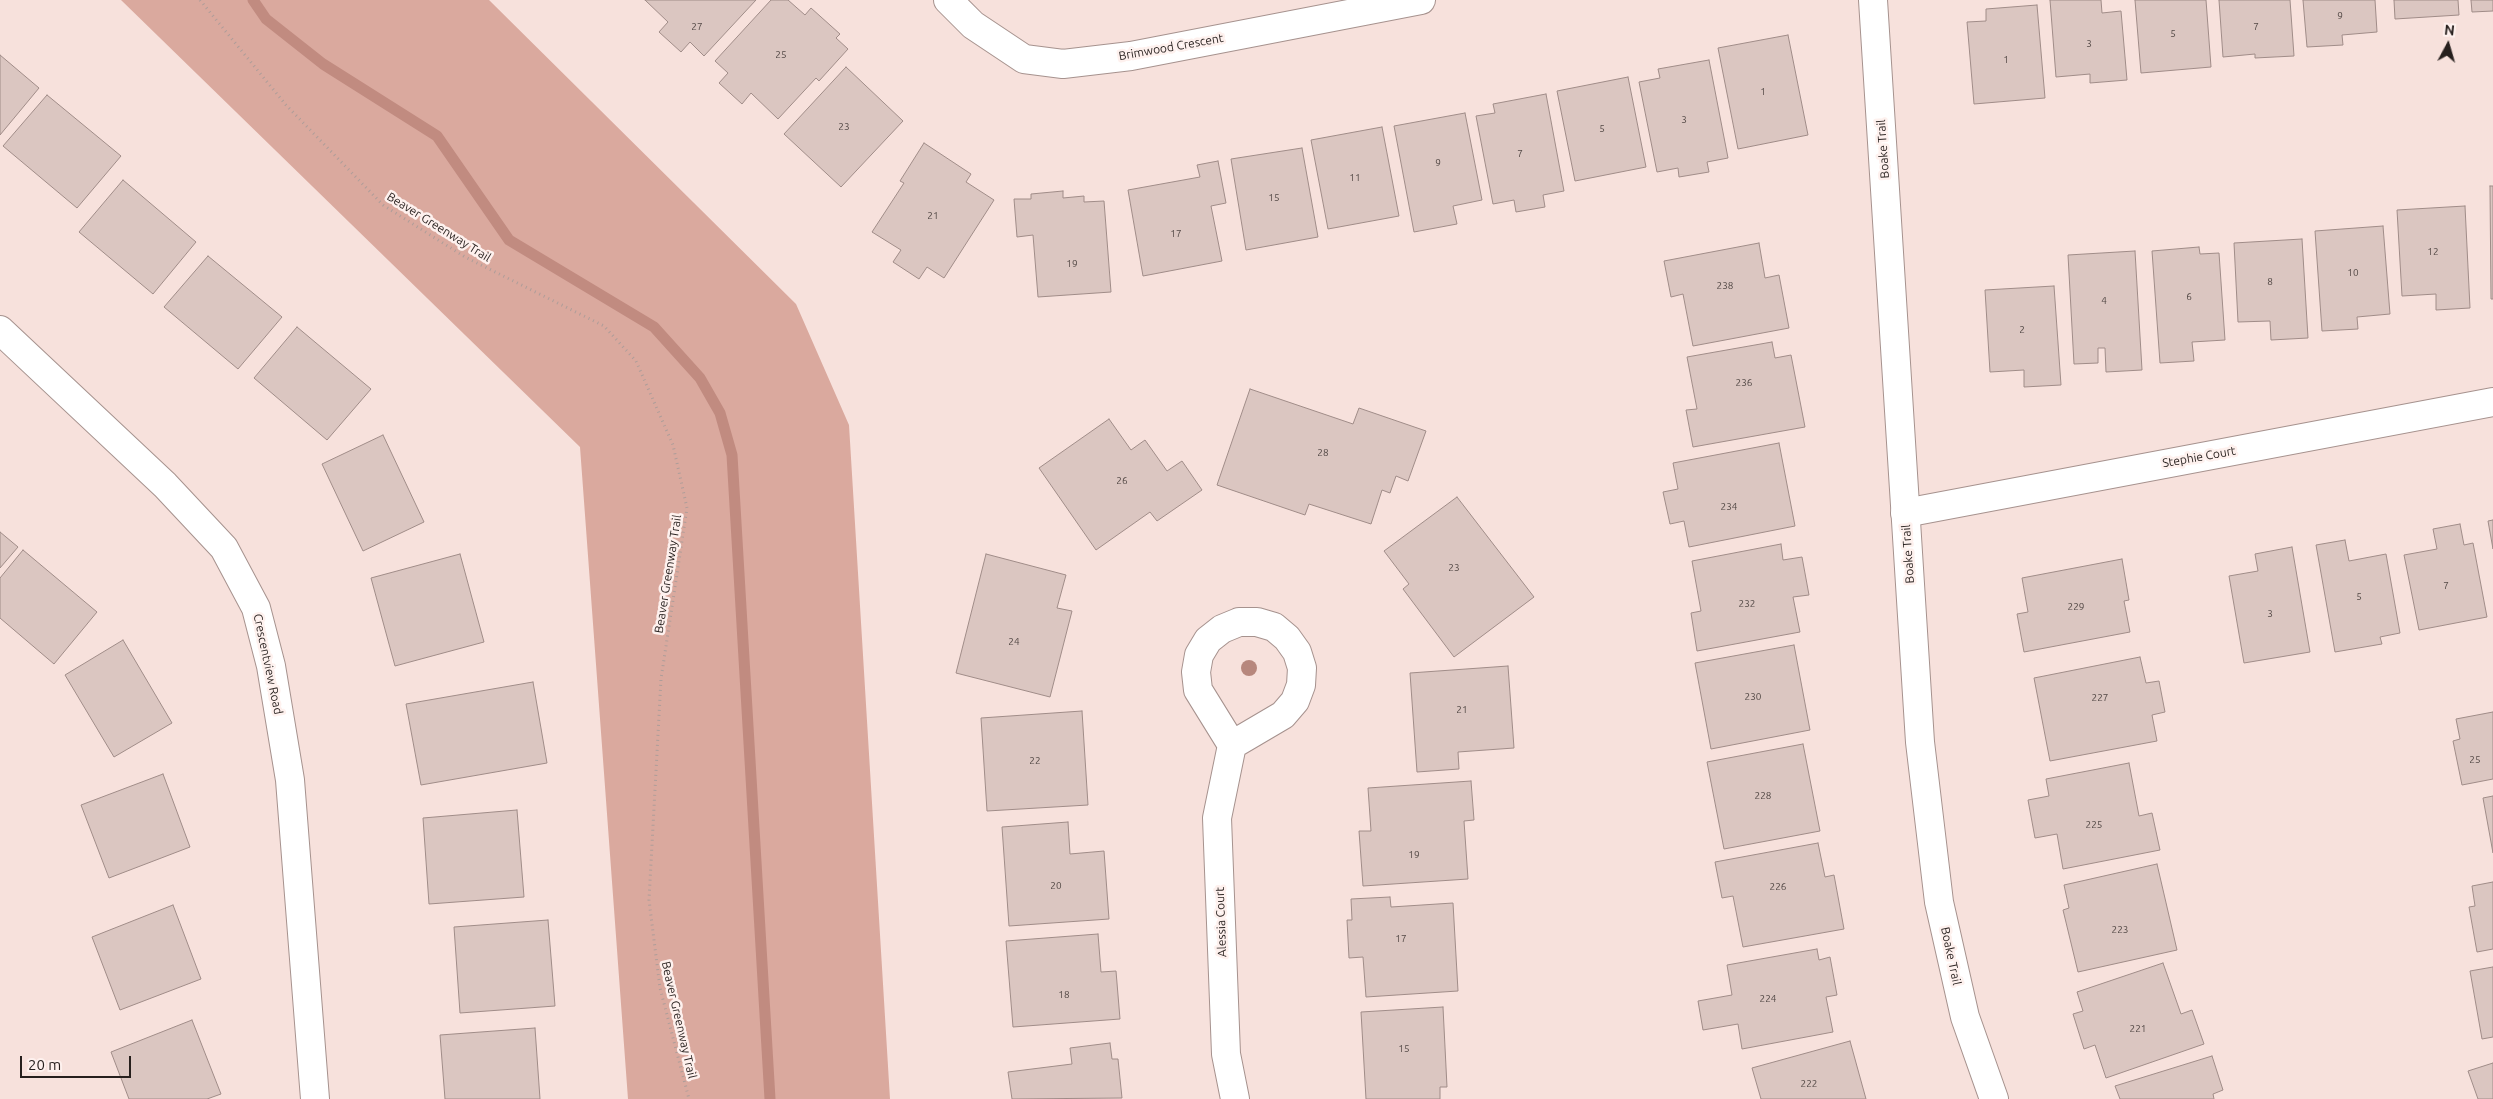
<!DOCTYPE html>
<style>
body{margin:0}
#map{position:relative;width:2493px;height:1099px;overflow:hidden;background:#f7e1dc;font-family:Ubuntu,sans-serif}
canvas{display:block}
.north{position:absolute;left:2423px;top:20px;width:50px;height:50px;-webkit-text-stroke:4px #fef1ee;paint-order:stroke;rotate:6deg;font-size:14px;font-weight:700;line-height:20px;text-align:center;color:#261f1d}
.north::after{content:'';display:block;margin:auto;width:18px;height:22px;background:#261f1d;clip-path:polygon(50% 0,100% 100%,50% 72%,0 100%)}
.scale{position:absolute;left:20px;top:1056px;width:111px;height:22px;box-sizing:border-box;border:2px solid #261f1d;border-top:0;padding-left:6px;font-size:15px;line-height:18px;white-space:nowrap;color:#261f1d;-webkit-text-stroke:4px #fef1ee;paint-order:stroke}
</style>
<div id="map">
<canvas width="2493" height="1099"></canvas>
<div class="north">N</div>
<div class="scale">20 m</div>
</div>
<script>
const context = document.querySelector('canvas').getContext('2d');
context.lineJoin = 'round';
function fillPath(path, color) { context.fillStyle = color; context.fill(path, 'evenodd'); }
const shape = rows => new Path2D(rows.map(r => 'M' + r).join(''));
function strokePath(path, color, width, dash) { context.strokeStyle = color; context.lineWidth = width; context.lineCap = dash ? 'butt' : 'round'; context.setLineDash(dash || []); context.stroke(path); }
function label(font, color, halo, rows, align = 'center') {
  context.font = font + ' Ubuntu,sans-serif'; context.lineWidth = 5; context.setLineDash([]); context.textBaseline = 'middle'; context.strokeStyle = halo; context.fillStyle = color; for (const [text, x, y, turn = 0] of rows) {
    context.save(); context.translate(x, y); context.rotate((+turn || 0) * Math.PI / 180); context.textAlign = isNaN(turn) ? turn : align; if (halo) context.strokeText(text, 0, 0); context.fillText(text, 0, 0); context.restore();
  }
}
const green = shape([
 [121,0,489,0,796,304,849,425,890,1099,628,1099,580,447]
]);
const stream = shape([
 [253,0,266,19,323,64,437,136,509,240,654,327,700,378,720,413,732,455,770,1099]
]);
const building = shape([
 [645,0,756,0,704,56,690,42,681,52,659,32,668,22,645,0],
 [771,0,788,0,805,15,811,8,840,34,836,38,848,49,819,81,816,78,778,119,751,93,742,104,719,83,728,73,715,61,771,0],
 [2050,0,2101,0,2102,13,2121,11,2127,80,2090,83,2090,74,2056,77,2050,0],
 [2135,0,2206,0,2211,67,2141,73,2135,0],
 [2219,0,2290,0,2294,56,2255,58,2255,54,2223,57,2219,0],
 [2303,0,2375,0,2377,32,2342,35,2343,45,2307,47,2303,0],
 [2394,0,2458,0,2459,15,2395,19,2394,0],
 [2471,0,2493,0,2493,11,2472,12,2471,0],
 [2037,5,2045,98,1974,104,1967,22,1986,21,1986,9,2037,5],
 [1788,35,1808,135,1738,149,1718,48,1788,35],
 [0,55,39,88,0,135,0,55],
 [1709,60,1728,158,1707,162,1709,172,1679,177,1678,168,1657,172,1639,82,1660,78,1658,69,1709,60],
 [846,67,903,121,841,187,784,134,846,67],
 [1628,77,1646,167,1575,181,1557,91,1628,77],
 [1546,94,1564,191,1543,195,1545,207,1516,212,1514,200,1493,204,1476,116,1495,113,1493,104,1546,94],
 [47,95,121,156,77,208,3,146,47,95],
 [1465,113,1482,200,1453,206,1457,224,1414,232,1394,126,1465,113],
 [1382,127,1399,216,1328,229,1311,140,1382,127],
 [924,143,971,174,966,182,994,200,944,278,927,267,919,279,893,262,901,250,872,232,904,183,900,181,924,143],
 [1302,148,1318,237,1246,250,1231,159,1302,148],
 [1218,161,1226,203,1211,206,1222,261,1143,276,1128,190,1200,177,1197,165,1218,161],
 [123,180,196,242,153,294,79,232,123,180],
 [2490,186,2493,186,2493,299,2491,299,2490,186],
 [1063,191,1063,198,1084,196,1084,202,1104,201,1111,292,1038,297,1033,235,1017,237,1014,199,1031,199,1031,194,1063,191],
 [2465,206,2470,308,2436,310,2436,294,2402,296,2397,210,2465,206],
 [2383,226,2390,314,2357,317,2358,329,2322,331,2315,231,2383,226],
 [2302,239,2308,338,2271,340,2270,321,2238,322,2234,243,2302,239],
 [1759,243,1765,278,1779,275,1789,328,1693,346,1683,294,1671,297,1664,261,1759,243],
 [2199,247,2200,254,2219,253,2225,340,2192,342,2194,361,2160,363,2152,251,2199,247],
 [2135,251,2142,370,2106,372,2105,348,2098,348,2098,363,2074,364,2068,255,2135,251],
 [208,256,282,317,238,369,164,307,208,256],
 [2054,286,2061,385,2024,387,2024,370,1990,372,1985,290,2054,286],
 [297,327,371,389,327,440,254,378,297,327],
 [1772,342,1775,358,1791,355,1805,427,1693,447,1686,410,1697,409,1687,357,1772,342],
 [1250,389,1353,424,1359,408,1426,431,1408,481,1396,476,1390,493,1382,490,1371,524,1309,504,1305,515,1217,485,1250,389],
 [1109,419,1131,450,1145,440,1167,471,1182,461,1202,490,1157,521,1150,512,1096,550,1039,468,1109,419],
 [383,435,424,522,363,551,322,464,383,435],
 [1779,443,1795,526,1689,547,1684,521,1670,524,1663,492,1678,489,1673,463,1779,443],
 [1457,497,1534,597,1454,657,1403,589,1409,584,1384,551,1457,497],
 [2493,520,2493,549,2488,521,2493,520],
 [2460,524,2464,545,2473,543,2487,617,2419,630,2404,555,2437,549,2433,529,2460,524],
 [0,532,18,547,0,568,0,532],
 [2345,540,2349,561,2386,554,2400,633,2380,637,2382,644,2335,652,2316,545,2345,540],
 [1781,544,1783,560,1802,557,1809,595,1793,597,1800,632,1697,651,1691,613,1701,611,1692,561,1781,544],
 [2292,547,2310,652,2244,663,2229,576,2258,571,2255,554,2292,547],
 [23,550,97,612,54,664,0,618,0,578,23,550],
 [460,554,484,642,395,666,371,578,460,554],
 [986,554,1066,575,1057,608,1072,611,1050,697,956,673,986,554],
 [2122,559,2129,600,2124,601,2130,632,2024,652,2017,614,2028,612,2022,578,2122,559],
 [123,640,172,723,114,757,65,675,123,640],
 [1794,645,1810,730,1711,749,1695,663,1794,645],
 [2140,657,2146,683,2159,681,2165,712,2152,715,2157,741,2050,761,2034,678,2140,657],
 [1508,666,1514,748,1458,752,1459,769,1417,772,1410,673,1508,666],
 [533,682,547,763,421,785,406,704,533,682],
 [1082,711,1088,805,987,811,981,718,1082,711],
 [2493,712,2493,779,2462,785,2453,741,2460,739,2456,719,2493,712],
 [1803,744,1820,831,1724,849,1707,762,1803,744],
 [2129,763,2139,816,2152,813,2160,850,2063,869,2057,834,2035,838,2028,800,2049,796,2046,779,2129,763],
 [163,774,190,847,109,878,81,805,163,774],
 [1471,781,1474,820,1464,821,1468,879,1363,886,1359,831,1371,831,1368,788,1471,781],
 [2493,796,2493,853,2483,798,2493,796],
 [517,810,524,897,429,904,423,818,517,810],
 [1068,822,1070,854,1104,851,1109,919,1009,926,1002,827,1068,822],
 [1818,843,1825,877,1834,875,1844,929,1743,947,1733,896,1722,898,1715,862,1818,843],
 [2157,864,2177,950,2078,972,2063,910,2069,908,2064,885,2157,864],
 [2493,882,2493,949,2477,952,2469,907,2475,906,2472,886,2493,882],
 [1390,897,1391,907,1453,903,1458,991,1366,997,1363,957,1349,958,1347,920,1352,920,1351,899,1390,897],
 [173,905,201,979,120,1010,92,937,173,905],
 [548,920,555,1006,460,1013,454,927,548,920],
 [1098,934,1101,972,1116,971,1120,1019,1013,1027,1006,941,1098,934],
 [1817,949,1819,960,1830,957,1837,995,1826,997,1833,1032,1742,1049,1738,1024,1703,1030,1698,1001,1732,995,1727,965,1817,949],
 [2163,963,2181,1014,2192,1010,2204,1044,2106,1078,2095,1045,2084,1049,2073,1014,2083,1011,2077,992,2163,963],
 [2493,967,2493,1037,2482,1039,2470,971,2493,967],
 [1443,1007,1447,1087,1440,1087,1440,1099,1366,1099,1361,1012,1443,1007],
 [192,1020,221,1094,207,1099,129,1099,111,1052,192,1020],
 [535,1028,540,1099,445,1099,440,1035,535,1028],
 [1850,1041,1866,1099,1761,1099,1752,1068,1850,1041],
 [1110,1043,1112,1059,1118,1059,1122,1098,1012,1099,1008,1072,1072,1064,1070,1048,1110,1043],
 [2212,1056,2223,1090,2213,1094,2214,1099,2120,1099,2115,1086,2212,1056],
 [2493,1063,2493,1099,2478,1099,2468,1071,2493,1063]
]);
const path = shape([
 [200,0,286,105,383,205,465,257,604,326,636,361,673,445,687,508,661,679,649,900,660,988,689,1099]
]);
const minor = shape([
 [948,0,973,25,1024,59,1063,64,1131,56,1421,0],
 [0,330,165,485,224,548,256,608,271,666,290,780,315,1099],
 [1905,513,2493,402],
 [1239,622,1257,622,1274,627,1287,638,1297,652,1302,668,1301,685,1295,701,1283,715,1232,745,1198,690,1196,672,1199,655,1208,640,1222,629,1239,622],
 [1232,745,1217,818,1226,1054,1235,1099]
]);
const tertiary = shape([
 [1873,0,1920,742,1939,902,1965,1017,1994,1099]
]);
const trees = [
 [1249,668]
];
const numberNames = [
 ["9",2340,16],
 ["27",697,27],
 ["7",2256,27],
 ["5",2173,34],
 ["3",2089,44],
 ["25",781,55],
 ["1",2006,60],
 ["1",1763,92],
 ["3",1684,120],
 ["23",844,127],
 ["5",1602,129],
 ["7",1520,154],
 ["9",1438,163],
 ["11",1355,178],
 ["15",1274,198],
 ["21",933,216],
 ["17",1176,234],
 ["12",2433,252],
 ["19",1072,264],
 ["10",2353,273],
 ["8",2270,282],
 ["238",1725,286],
 ["6",2189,297],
 ["4",2104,301],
 ["2",2022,330],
 ["236",1744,383],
 ["28",1323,453],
 ["26",1122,481],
 ["234",1729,507],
 ["23",1454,568],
 ["7",2446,586],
 ["5",2359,597],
 ["232",1747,604],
 ["229",2076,607],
 ["3",2270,614],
 ["24",1014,642],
 ["230",1753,697],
 ["227",2100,698],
 ["21",1462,710],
 ["25",2475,760],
 ["22",1035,761],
 ["228",1763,796],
 ["225",2094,825],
 ["19",1414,855],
 ["20",1056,886],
 ["226",1778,887],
 ["223",2120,930],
 ["17",1401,939],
 ["18",1064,995],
 ["224",1768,999],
 ["221",2138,1029],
 ["15",1404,1049],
 ["222",1809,1084]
];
const streetNames = [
 ["Brimwood Crescent",1171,47,-10],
 ["Boake Trail",1883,149,-94],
 ["Beaver Greenway Trail",439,227,32],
 ["Stephie Court",2199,457,-10],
 ["Boake Trail",1908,554,-94],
 ["Beaver Greenway Trail",668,574,-81],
 ["Crescentview Road",268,664,78],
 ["Alessia Court",1221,922,-92],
 ["Boake Trail",1951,956,78],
 ["Beaver Greenway Trail",679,1020,77]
];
fillPath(green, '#daa99e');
strokePath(stream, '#c18b80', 11);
fillPath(building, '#dbc6c1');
strokePath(building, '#a08c88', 1);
strokePath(minor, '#a6928e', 30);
strokePath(tertiary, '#a6928e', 30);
strokePath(path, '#ae9d99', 3, [1, 4]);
strokePath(minor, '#fff', 28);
strokePath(tertiary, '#fff', 28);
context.fillStyle = '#b7877d';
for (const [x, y] of trees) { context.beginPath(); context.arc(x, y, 8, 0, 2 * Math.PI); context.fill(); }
label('10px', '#534946', null, numberNames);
label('12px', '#261f1d', '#fef1ee', streetNames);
</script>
